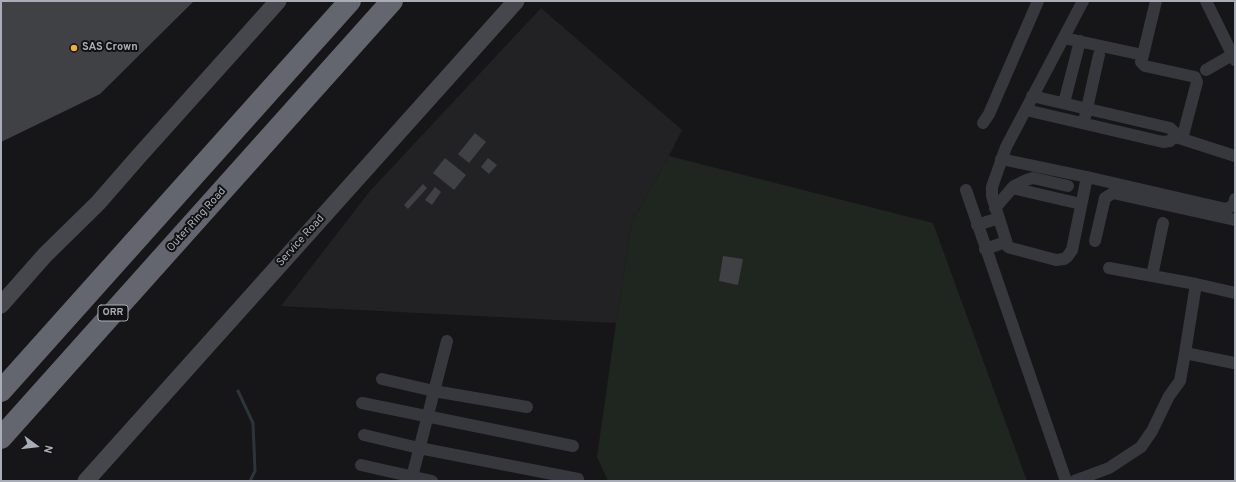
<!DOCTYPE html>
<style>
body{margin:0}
#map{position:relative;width:1236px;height:482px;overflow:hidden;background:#161618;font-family:Overpass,sans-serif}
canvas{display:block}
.frame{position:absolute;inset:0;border:2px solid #a8adb8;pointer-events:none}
.north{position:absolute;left:16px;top:426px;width:40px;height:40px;-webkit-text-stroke:3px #111113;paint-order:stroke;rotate:105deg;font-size:11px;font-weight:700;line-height:16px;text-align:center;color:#a8adb8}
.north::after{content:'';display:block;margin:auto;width:14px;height:18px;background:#a8adb8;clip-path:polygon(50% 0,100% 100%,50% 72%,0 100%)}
</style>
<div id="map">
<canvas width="1236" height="482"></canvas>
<div class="frame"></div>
<div class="north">N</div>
</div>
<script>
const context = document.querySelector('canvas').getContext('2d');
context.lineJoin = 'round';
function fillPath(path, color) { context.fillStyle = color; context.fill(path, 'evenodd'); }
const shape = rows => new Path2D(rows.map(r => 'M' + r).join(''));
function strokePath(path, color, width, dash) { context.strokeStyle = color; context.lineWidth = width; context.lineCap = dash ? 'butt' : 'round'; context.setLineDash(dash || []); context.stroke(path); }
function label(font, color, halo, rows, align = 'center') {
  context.font = font + ' Overpass,sans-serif'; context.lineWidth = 4; context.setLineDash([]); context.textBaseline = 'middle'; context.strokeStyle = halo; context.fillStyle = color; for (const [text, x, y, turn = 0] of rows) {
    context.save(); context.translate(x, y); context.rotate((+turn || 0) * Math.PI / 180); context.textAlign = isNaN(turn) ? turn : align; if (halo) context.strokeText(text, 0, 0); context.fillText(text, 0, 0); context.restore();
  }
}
const built = shape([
 [541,8,682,130,669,156,632,222,616,323,281,306,370,191]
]);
const green = shape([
 [669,156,933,223,1027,481,608,481,597,457,616,323,632,222]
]);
const stream = shape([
 [238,391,253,423,255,471,250,481]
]);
const building = shape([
 [1,1,194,1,100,94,1,142],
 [475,133,486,142,469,163,458,154],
 [445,158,466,175,454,190,433,173],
 [488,158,497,165,489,174,481,167],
 [423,184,427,188,408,209,404,205],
 [435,187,441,192,432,205,425,200],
 [723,256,743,259,738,285,719,281]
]);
const minor = shape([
 [1083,1,1006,147,992,187,992,196,1008,247,1011,248,1056,260,1064,259,1067,257,1072,250,1087,177],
 [1206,1,1235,60],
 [1064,38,1143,55,1141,62,1145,66,1195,77,1197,82,1182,139,1174,137],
 [1143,55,1156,1],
 [1206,70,1232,55],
 [1064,103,1080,41],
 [1026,110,1163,142,1170,141,1174,137,1174,132,1170,128,1032,96],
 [1085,117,1099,55],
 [983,123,989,114,1038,1],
 [1182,139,1235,156],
 [1001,159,1087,177,1226,209,1234,205,1235,199],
 [1012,188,1081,204],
 [966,190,1066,481],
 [995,208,1014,186,1026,180,1033,178,1068,186],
 [977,225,999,218],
 [1095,241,1105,198,1113,193,1235,220],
 [985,249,1006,242],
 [1152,276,1163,223],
 [1196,284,1235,293],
 [1185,353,1234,363],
 [382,379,434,391,527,407],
 [362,403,573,446],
 [364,435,419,448,578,479],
 [361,465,432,481],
 [411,481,447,341],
 [1074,481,1109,468,1141,447,1152,431,1169,396,1180,381,1185,353,1196,284,1109,268]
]);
const secondary = shape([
 [1,305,45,255,98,203,139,156,278,1],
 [86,481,516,1]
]);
const motorway = shape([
 [1,391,350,1],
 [1,438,392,1]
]);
const markers = [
 [74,48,4,"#f2b134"]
];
const shields = [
 [113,313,30]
];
const shieldNames = [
 ["ORR",113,313]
];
const poiNames = [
 ["SAS Crown",82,48]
];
const streetNames = [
 ["Outer Ring Road",197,220,-48],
 ["Service Road",301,241,-48]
];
fillPath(built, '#222225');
fillPath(green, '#1e261f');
strokePath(stream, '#2c353c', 3);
fillPath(building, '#404145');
strokePath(minor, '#37383d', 12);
strokePath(secondary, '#45474d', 17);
strokePath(motorway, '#63666e', 22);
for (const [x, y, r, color] of markers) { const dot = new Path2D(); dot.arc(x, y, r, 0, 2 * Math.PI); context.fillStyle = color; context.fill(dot); strokePath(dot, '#111113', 1.5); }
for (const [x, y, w] of shields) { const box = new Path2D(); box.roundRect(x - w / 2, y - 8, w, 16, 3); context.fillStyle = '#111113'; context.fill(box); strokePath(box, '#a8adb8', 1); }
label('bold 10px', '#a8adb8', null, shieldNames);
label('bold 11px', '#a8adb8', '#111113', poiNames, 'left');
label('11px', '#a8adb8', '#111113', streetNames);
</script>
